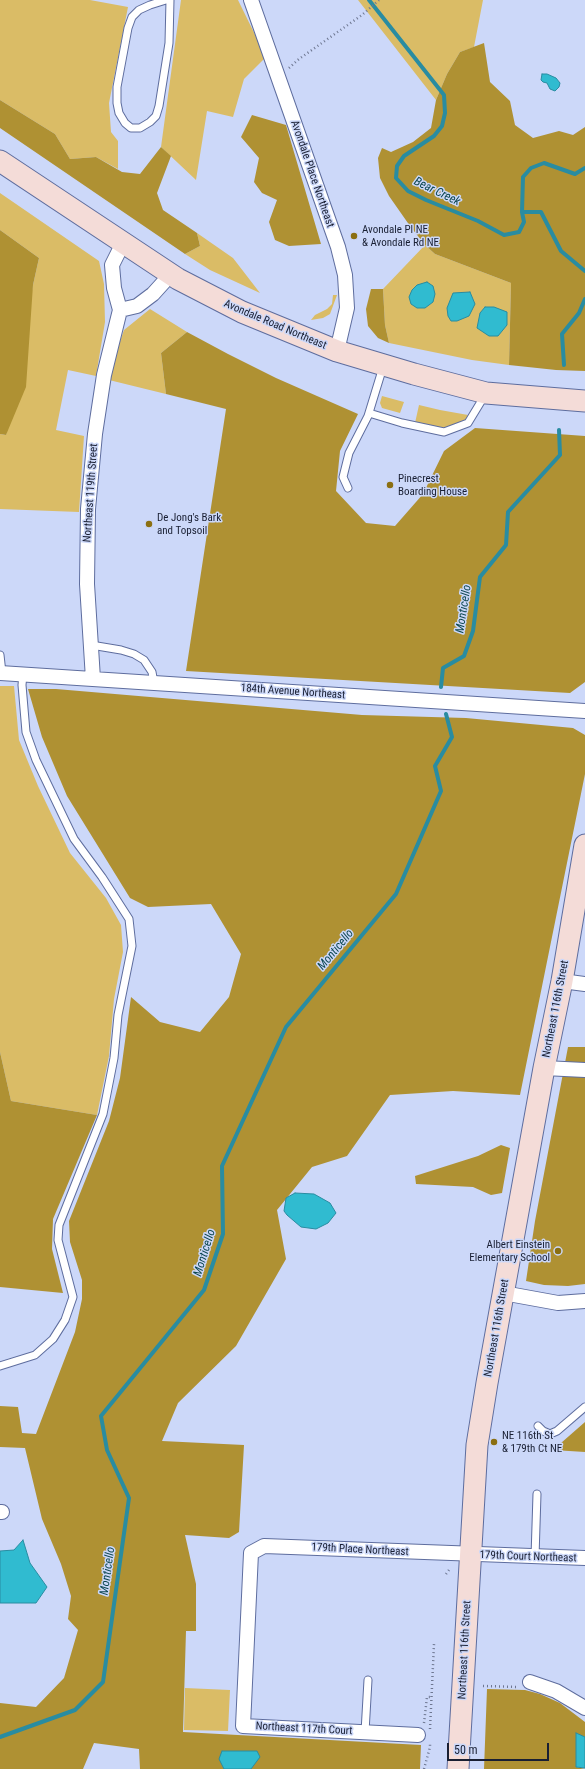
<!DOCTYPE html>
<style>
body{margin:0}
#map{position:relative;width:585px;height:1769px;overflow:hidden;background:#ccd8f9;font-family:"Roboto Condensed",sans-serif}
canvas{display:block}
.scale{position:absolute;left:447px;top:1743px;width:102px;height:18px;box-sizing:border-box;border:2px solid #191f33;border-top:0;padding-left:5px;font-size:12px;line-height:14px;white-space:nowrap;color:#191f33;-webkit-text-stroke:3px #ccd8f9;paint-order:stroke}
</style>
<div id="map">
<canvas width="585" height="1769"></canvas>
<div class="scale">50 m</div>
</div>
<script>
const context = document.querySelector('canvas').getContext('2d');
context.lineJoin = 'round';
function fillPath(path, color) { context.fillStyle = color; context.fill(path, 'evenodd'); }
const shape = rows => new Path2D(rows.map(r => 'M' + r).join(''));
function strokePath(path, color, width, dash) { context.strokeStyle = color; context.lineWidth = width; context.lineCap = dash ? 'butt' : 'round'; context.setLineDash(dash || []); context.stroke(path); }
function label(font, color, halo, rows, align = 'center') {
  context.font = font + ' "Roboto Condensed",sans-serif'; context.lineWidth = 3; context.setLineDash([]); context.textBaseline = 'middle'; context.strokeStyle = halo; context.fillStyle = color; for (const [text, x, y, turn = 0] of rows) {
    context.save(); context.translate(x, y); context.rotate((+turn || 0) * Math.PI / 180); context.textAlign = isNaN(turn) ? turn : align; if (halo) context.strokeText(text, 0, 0); context.fillText(text, 0, 0); context.restore();
  }
}
const green = shape([
 [0,0,90,0,128,7,109,103,111,132,118,141,118,169,96,157,70,159,55,134,0,100],
 [181,0,238,0,266,57,244,79,233,117,207,111,196,180,161,147],
 [358,0,483,0,474,47,460,52,447,74,436,100],
 [0,193,99,261,104,284,105,322,96,376,68,370,56,430,84,436,79,512,0,509,0,434,6,435,33,285,39,258,0,230],
 [197,233,233,258,260,293,210,270,185,254,200,246],
 [425,245,435,254,511,283,509,365,472,360,389,343,385,325,383,289],
 [333,295,337,295,330,314,323,318,311,320,315,315,327,309,332,304],
 [150,309,187,332,161,353,166,394,109,380,113,361,124,330],
 [382,396,404,402,400,413,382,408,380,403],
 [419,405,440,410,468,415,465,421,447,429,415,423],
 [0,686,14,686,19,740,38,786,70,853,106,898,121,925,123,952,114,999,109,1056,97,1115,11,1101,0,1052],
 [185,1688,230,1690,228,1731,184,1730]
]);
const forest = shape([
 [484,43,490,82,510,101,515,125,533,138,559,131,573,135,585,127,585,371,556,370,509,365,511,283,435,254,425,245,410,226,389,196,380,178,378,158,382,148,391,152,413,142,431,128,436,100,447,74,460,52],
 [0,100,55,134,70,159,96,157,122,172,140,174,161,147,171,156,157,193,163,210,197,233,200,246,185,254,0,128],
 [252,115,286,125,321,244,289,246,275,240,269,222,277,200,262,193,254,182,259,158,241,137],
 [0,230,39,258,33,285,26,387,6,435,0,434],
 [371,289,383,289,385,325,389,343,378,338,368,326,366,309],
 [187,332,228,354,276,378,358,414,340,451,336,491,366,523,395,526,423,494,444,451,475,428,585,436,585,682,570,693,186,671,226,409,166,394,161,353],
 [28,689,56,689,362,715,466,718,573,728,585,735,585,774,520,1095,453,1091,390,1095,347,1156,312,1167,277,1210,286,1259,236,1346,178,1403,162,1441,244,1445,239,1532,229,1538,185,1535,196,1584,196,1631,186,1631,183,1732,421,1745,420,1769,140,1769,139,1749,94,1743,83,1769,0,1769,0,1703,36,1707,64,1678,78,1630,68,1619,71,1596,61,1564,42,1519,25,1448,0,1447,0,1406,18,1407,22,1433,36,1434,75,1332,82,1299,82,1280,70,1242,69,1221,109,1121,120,1078,131,997,160,1022,200,1032,229,997,241,954,211,904,148,907,130,898,67,796,42,737],
 [568,1047,585,1047,585,1284,568,1286,544,1285,526,1281,535,1221],
 [0,1052,11,1101,97,1115,53,1219,52,1249,63,1293,0,1287],
 [501,1145,510,1148,502,1193,491,1195,473,1187,416,1184,415,1176,478,1156],
 [585,1422,585,1452,553,1450],
 [487,1689,525,1690,540,1694,560,1703,585,1722,585,1737,576,1734,576,1767,585,1769,484,1769]
]);
const water = shape([
 [542,74,547,74,556,78,560,83,559,87,555,91,550,89,547,83,543,82,541,80,542,74],
 [427,282,433,286,435,294,433,302,425,308,417,308,411,304,409,297,412,290,417,285,427,282],
 [470,292,475,304,469,316,457,321,451,321,448,316,447,308,453,293,470,292],
 [485,307,494,307,507,312,507,325,498,336,489,336,477,328,480,313,485,307],
 [295,1193,314,1194,330,1203,336,1213,328,1223,316,1229,301,1227,287,1215,284,1211,286,1198,295,1193],
 [23,1540,30,1563,47,1587,36,1603,0,1603,0,1551,14,1550,23,1540],
 [576,1733,585,1737,585,1768,576,1767,576,1733],
 [222,1751,257,1751,260,1757,251,1769,224,1769,219,1759,222,1751]
]);
const stream = shape([
 [369,0,444,95,445,113,442,126,434,136,404,156,397,166,396,178,408,191,426,200,478,221,504,235,519,232,524,222,522,212,523,177,531,168,544,163,575,174,585,168],
 [522,212,541,212,561,251,585,271],
 [564,365,562,334,579,313,585,299],
 [441,687,443,668,464,656,473,631,480,577,506,545,508,512,560,455,559,430],
 [0,1737,75,1710,103,1682,129,1498,107,1450,101,1416,204,1290,223,1234,222,1166,286,1027,396,894,441,791,435,766,452,737,446,714]
]);
const path = shape([
 [289,68,299,59,362,15,379,0],
 [446,1574,449,1570],
 [483,1686,518,1687],
 [424,1723,427,1697,432,1697],
 [430,1729,434,1644],
 [424,1769,430,1747,430,1742]
]);
const lane = shape([
 [166,0,150,5,139,10,132,17,128,28,117,87,117,103,119,113,125,123,131,128,140,128,150,122,156,116,159,106,169,43,170,0],
 [369,413,402,423,444,432,468,423,485,395],
 [348,488,343,477,349,453,368,416,383,367],
 [91,645,121,650,134,654,144,660,152,672,154,683],
 [0,655,2,673],
 [0,1366,35,1355,53,1339,65,1320,73,1297,58,1240,59,1225,103,1114,114,1058,118,1015,132,946,129,919,102,877,74,839,36,760,26,732,22,685,23,674],
 [538,1426,543,1431,550,1434,557,1431,585,1407],
 [535,1557,537,1494],
 [365,1732,368,1680]
]);
const street = shape([
 [251,0,338,247,345,275,347,308,337,351],
 [120,310,137,306,153,294,171,274],
 [0,673,585,711],
 [93,679,87,584,88,509,95,434,104,375,120,310,114,288,112,265,123,243],
 [562,981,585,984],
 [544,1068,585,1070],
 [503,1293,558,1303,585,1301],
 [0,1512,2,1512],
 [530,1682,556,1691,585,1708],
 [418,1735,243,1726,251,1553,264,1546,585,1558]
]);
const secondary = shape([
 [0,161,178,279,242,312,337,351,414,374,486,393,585,401],
 [458,1769,477,1445,487,1383,544,1068,562,981,585,845]
]);
const markers = [
 [354,236,4,"#8b6f11"],
 [390,485,4,"#8b6f11"],
 [149,524,4,"#8b6f11"],
 [558,1251,4,"#8b6f11"],
 [494,1442,4,"#8b6f11"]
];
const streetNames = [
 ["Avondale Place Northeast",312,174,71],
 ["Avondale Road Northeast",275,325,23],
 ["Northeast 119th Street",91,493,-86],
 ["184th Avenue Northeast",293,692,4],
 ["Northeast 116th Street",556,1009,-79],
 ["Northeast 116th Street",497,1328,-80],
 ["179th Place Northeast",360,1550,3],
 ["179th Court Northeast",528,1557,2],
 ["Northeast 116th Street",465,1650,-87],
 ["Northeast 117th Court",304,1729,3]
];
const poiNames = [
 ["Avondale Pl NE",362,230],
 ["& Avondale Rd NE",362,243],
 ["Pinecrest",398,479],
 ["Boarding House",398,492],
 ["De Jong's Bark",157,518],
 ["and Topsoil",157,531],
 ["Albert Einstein",550,1245,"right"],
 ["Elementary School",550,1258,"right"],
 ["NE 116th St",502,1436],
 ["& 179th Ct NE",502,1449]
];
const waterNames = [
 ["Bear Creek",437,192,26],
 ["Monticello",464,609,-81],
 ["Monticello",336,950,-50],
 ["Monticello",205,1253,-73],
 ["Monticello",108,1571,-82]
];
fillPath(green, '#dabc66');
fillPath(forest, '#af9133');
fillPath(water, '#30bbd0');
strokePath(water, '#298ca1', 1);
strokePath(stream, '#298ca1', 4);
strokePath(lane, '#5e6d9e', 9);
strokePath(street, '#5e6d9e', 16);
strokePath(secondary, '#5e6d9e', 23);
strokePath(path, '#6e7791', 2.5, [1, 3]);
strokePath(lane, '#fff', 7);
strokePath(street, '#fff', 14);
strokePath(secondary, '#f4dcd8', 21);
for (const [x, y, r, color] of markers) { const dot = new Path2D(); dot.arc(x, y, r, 0, 2 * Math.PI); context.fillStyle = color; context.fill(dot); strokePath(dot, '#ccd8f9', 1.5); }
label('11px', '#191f33', '#ccd8f9', streetNames);
label('11px', '#191f33', '#ccd8f9', poiNames, 'left');
label('italic 12px', '#0c4750', '#ccd8f9', waterNames);
</script>
